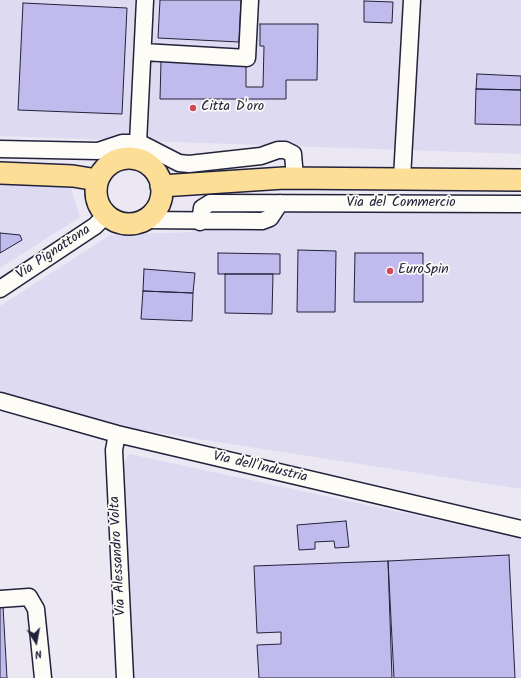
<!DOCTYPE html>
<style>
body{margin:0}
#map{position:relative;width:521px;height:678px;overflow:hidden;background:#ebe8f4;font-family:Kalam,sans-serif}
canvas{display:block}
.north{position:absolute;left:16px;top:622px;width:40px;height:40px;-webkit-text-stroke:3px #fdfcf7;paint-order:stroke;rotate:169deg;font-size:11px;font-weight:700;line-height:16px;text-align:center;color:#22223b}
.north::after{content:'';display:block;margin:auto;width:14px;height:18px;background:#22223b;clip-path:polygon(50% 0,100% 100%,50% 72%,0 100%)}
</style>
<div id="map">
<canvas width="521" height="678"></canvas>
<div class="north">N</div>
</div>
<script>
const context = document.querySelector('canvas').getContext('2d');
context.lineJoin = 'round';
function fillPath(path, color) { context.fillStyle = color; context.fill(path, 'evenodd'); }
const shape = rows => new Path2D(rows.map(r => 'M' + r).join(''));
function strokePath(path, color, width, dash) { context.strokeStyle = color; context.lineWidth = width; context.lineCap = dash ? 'butt' : 'round'; context.setLineDash(dash || []); context.stroke(path); }
function label(font, color, halo, rows, align = 'center') {
  context.font = font + ' Kalam,sans-serif'; context.lineWidth = 3.5; context.setLineDash([]); context.textBaseline = 'middle'; context.strokeStyle = halo; context.fillStyle = color; for (const [text, x, y, turn = 0] of rows) {
    context.save(); context.translate(x, y); context.rotate((+turn || 0) * Math.PI / 180); context.textAlign = isNaN(turn) ? turn : align; if (halo) context.strokeText(text, 0, 0); context.fillText(text, 0, 0); context.restore();
  }
}
const built = shape([
 [0,0,521,0,521,154,0,136],
 [0,185,70,185,80,217,0,268],
 [193,210,521,214,521,489,95,423,0,394,0,306,110,235,192,232],
 [129,454,521,538,521,678,133,678,121,467]
]);
const building = shape([
 [160,0,241,0,239,42,158,38,160,0],
 [364,1,393,2,392,23,364,22,364,1],
 [23,3,127,8,122,114,18,110,23,3],
 [260,24,318,24,317,80,286,80,286,99,160,99,161,61,246,62,246,87,263,87,264,46,260,46,260,24],
 [477,74,521,76,521,90,476,89,477,74],
 [476,89,521,90,521,125,475,124,476,89],
 [0,233,20,235,22,240,0,253,0,233],
 [298,250,336,251,335,312,297,312,298,250],
 [218,253,280,254,280,274,218,274,218,253],
 [355,253,423,253,423,302,354,302,355,253],
 [144,269,195,273,193,293,143,291,144,269],
 [225,274,273,274,272,314,225,313,225,274],
 [143,291,193,293,192,321,141,319,143,291],
 [346,521,349,547,335,548,334,541,315,542,315,549,299,550,297,525,346,521],
 [509,555,515,678,394,678,388,561,509,555],
 [388,561,392,678,259,678,257,645,281,644,281,632,257,633,254,566,388,561],
 [0,606,3,606,7,678,0,678,0,606]
]);
const minor = shape([
 [143,52,247,58,250,0],
 [138,143,145,0],
 [0,149,98,151,122,143,134,143,142,144,179,163,189,164,261,156,278,150,285,150,293,154,295,178],
 [402,178,412,0],
 [144,220,262,221,270,218,280,203],
 [200,222,202,208,210,203,521,204],
 [0,289,95,226,106,215],
 [0,401,117,434,521,529],
 [117,434,114,450,125,678],
 [0,599,29,597,36,609,43,678]
]);
const major = shape([
 '96 191a33 33 0 1 1 66 0a33 33 0 1 1-66 0Z',
 [0,173,73,176,97,180],
 [161,186,284,178,521,180]
]);
const markers = [
 [193,108,4,"#d1495b"],
 [390,271,4,"#d1495b"]
];
const poiNames = [
 ["Citta D'oro",201,108],
 ["EuroSpin",398,271]
];
const streetNames = [
 ["Via del Commercio",401,204],
 ["Via Pignattona",54,253,-34],
 ["Via dell'Industria",260,468,13],
 ["Via Alessandro Volta",119,556,-93]
];
fillPath(built, '#dedaf2');
fillPath(building, '#c1bbed');
strokePath(building, '#22223b', 1);
strokePath(minor, '#22223b', 19);
strokePath(major, '#22223b', 24);
strokePath(minor, '#fdfcf7', 16);
strokePath(major, '#fcde96', 21);
for (const [x, y, r, color] of markers) { const dot = new Path2D(); dot.arc(x, y, r, 0, 2 * Math.PI); context.fillStyle = color; context.fill(dot); strokePath(dot, '#fdfcf7', 1.5); }
label('14px', '#22223b', '#fdfcf7', poiNames, 'left');
label('14px', '#22223b', '#fdfcf7', streetNames);
</script>
